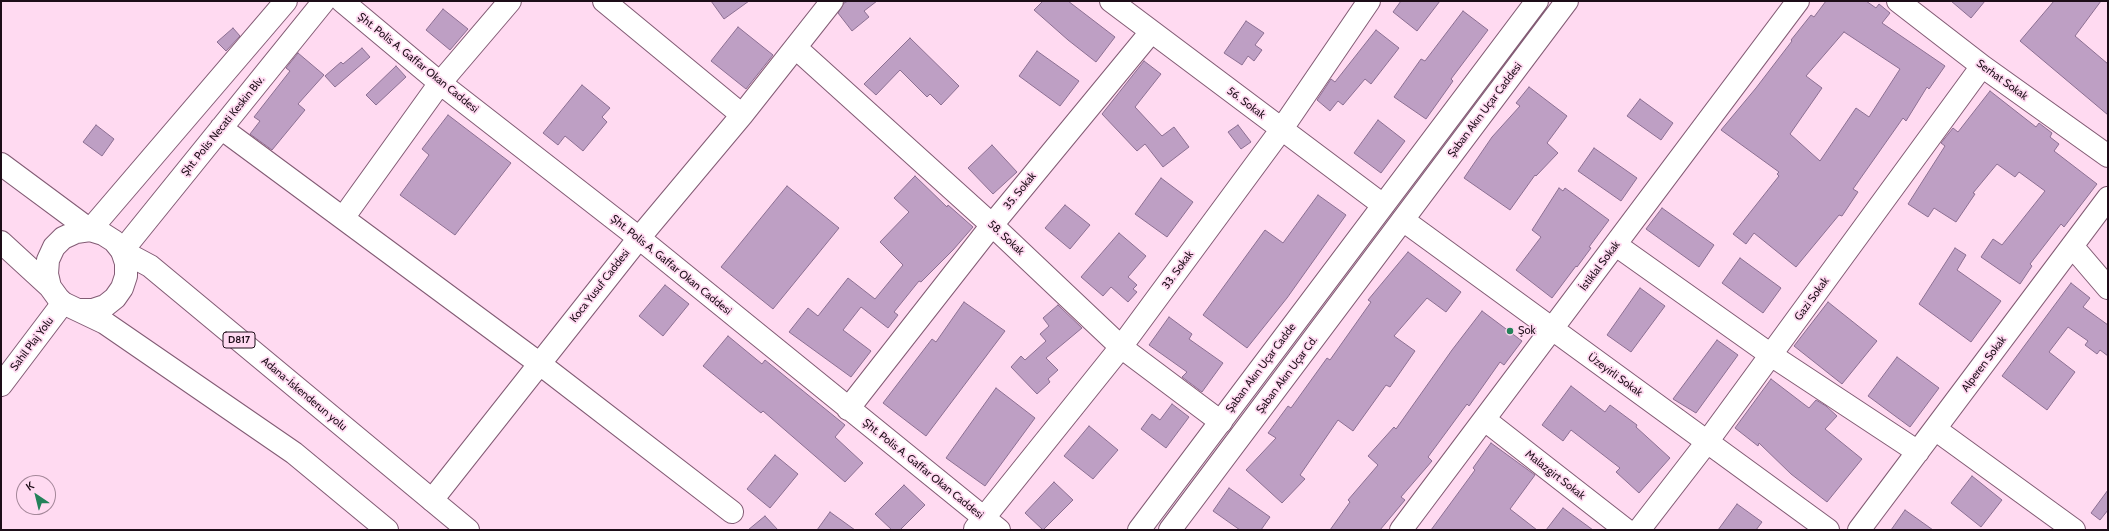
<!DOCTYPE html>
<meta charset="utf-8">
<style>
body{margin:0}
#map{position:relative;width:2109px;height:531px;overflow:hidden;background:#ffdaf1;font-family:Cabin,sans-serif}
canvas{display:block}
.frame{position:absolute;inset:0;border:2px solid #1d0d18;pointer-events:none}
.north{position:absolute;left:16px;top:475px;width:40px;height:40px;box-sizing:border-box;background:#ffdaf1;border:1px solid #a5889a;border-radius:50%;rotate:325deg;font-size:11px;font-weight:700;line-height:16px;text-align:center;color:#1d0d18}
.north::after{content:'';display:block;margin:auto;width:14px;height:18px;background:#24825a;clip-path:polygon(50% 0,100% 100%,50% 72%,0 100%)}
</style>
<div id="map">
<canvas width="2109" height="531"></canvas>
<div class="frame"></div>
<div class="north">K</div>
</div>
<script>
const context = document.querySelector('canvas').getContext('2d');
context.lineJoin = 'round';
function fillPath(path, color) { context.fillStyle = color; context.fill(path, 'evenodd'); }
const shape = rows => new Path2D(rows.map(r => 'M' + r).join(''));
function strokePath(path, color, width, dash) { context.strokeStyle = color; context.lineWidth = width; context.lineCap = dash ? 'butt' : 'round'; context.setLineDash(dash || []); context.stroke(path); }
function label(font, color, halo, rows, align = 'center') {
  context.font = font + ' Cabin,sans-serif'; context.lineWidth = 3.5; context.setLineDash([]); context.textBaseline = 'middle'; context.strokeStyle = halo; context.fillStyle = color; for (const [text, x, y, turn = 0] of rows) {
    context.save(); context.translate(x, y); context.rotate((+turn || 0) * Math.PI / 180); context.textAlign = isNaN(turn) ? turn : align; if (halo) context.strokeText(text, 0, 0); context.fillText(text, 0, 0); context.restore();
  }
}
const building = shape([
 [711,1,749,1,724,19,711,1],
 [848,1,877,1,864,11,869,17,852,31,838,13,844,3,848,1],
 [1043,1,1068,1,1115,37,1096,62,1068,40,1034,10,1043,1],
 [1401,1,1440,1,1417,31,1393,12,1401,1],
 [1826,1,1866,1,1876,8,1879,4,1890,13,1882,23,1945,66,1929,89,1927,87,1906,121,1903,118,1853,189,1858,192,1842,216,1839,215,1796,267,1754,233,1746,244,1733,234,1779,176,1777,174,1779,172,1721,130,1756,88,1792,41,1791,40,1811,15,1814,17,1826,1],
 [1844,32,1900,69,1869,117,1856,108,1820,161,1790,134,1822,88,1806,76,1844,32],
 [1951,1,1985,1,1971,18,1951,1],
 [2054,1,2101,1,2075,36,2108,64,2108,115,2020,41,2054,1],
 [443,9,468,29,450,50,426,30,443,9],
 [1463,11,1488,30,1451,79,1453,81,1426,119,1394,97,1421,59,1425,61,1463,11],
 [1246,21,1264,33,1255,45,1262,50,1254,61,1248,56,1242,65,1224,53,1246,21],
 [738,27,773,55,746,89,711,61,738,27],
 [233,28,240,36,226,51,217,42,233,28],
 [1376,30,1399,48,1371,84,1365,79,1343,105,1338,101,1330,111,1317,100,1331,79,1335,82,1376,30],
 [910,38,959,86,941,105,930,94,927,97,900,70,876,95,864,84,910,38],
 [362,48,370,57,335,87,325,76,341,62,343,64,362,48],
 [1037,51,1079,81,1060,106,1019,76,1037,51],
 [298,53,324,75,298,104,305,110,272,150,250,134,260,121,254,117,290,71,286,68,298,53],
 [1144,61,1161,74,1135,107,1162,136,1174,127,1189,147,1163,167,1145,144,1137,151,1102,114,1144,61],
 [396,66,406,77,376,105,366,95,396,66],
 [582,85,610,108,602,117,607,122,583,151,565,136,558,145,543,133,582,85],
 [1529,87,1567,116,1547,143,1558,153,1536,176,1535,175,1510,210,1464,178,1492,137,1520,106,1516,103,1529,87],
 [1990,91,2036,127,2039,123,2052,133,2050,137,2059,144,2054,151,2097,184,2064,227,2061,224,2030,264,2032,266,2020,284,1981,257,1993,239,2002,245,2045,191,2019,172,2015,177,1997,164,1973,193,1975,194,1956,222,1934,208,1928,217,1908,204,1945,146,1941,143,1953,128,1958,132,1990,91],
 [1640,99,1673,123,1661,140,1627,116,1640,99],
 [448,115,511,163,455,235,400,195,429,155,422,149,448,115],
 [1378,120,1405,141,1381,173,1354,153,1378,120],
 [96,125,114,139,102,156,83,142,96,125],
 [1238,125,1251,142,1241,149,1228,132,1238,125],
 [992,145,1017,172,993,194,968,168,992,145],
 [1594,148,1637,178,1621,201,1578,171,1594,148],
 [915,176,947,207,948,205,973,227,953,250,921,282,919,281,894,312,898,315,888,328,861,307,843,330,871,351,851,377,789,332,808,308,818,316,848,278,875,299,903,265,880,242,909,212,894,198,915,176],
 [1161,178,1193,202,1167,237,1135,214,1161,178],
 [787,186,839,228,773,309,721,267,787,186],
 [1559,188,1563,191,1565,188,1609,220,1589,247,1591,248,1577,267,1576,266,1552,298,1516,270,1541,237,1532,230,1559,188],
 [1318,195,1346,215,1287,298,1247,348,1203,315,1265,230,1283,243,1318,195],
 [1065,205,1090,225,1070,249,1045,228,1065,205],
 [1662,208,1714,245,1699,267,1646,229,1662,208],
 [1119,233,1146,256,1128,277,1137,285,1133,289,1137,292,1128,302,1111,287,1103,296,1081,277,1119,233],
 [1955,248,1966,255,1957,270,2001,301,1971,342,1919,304,1955,248],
 [1408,252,1461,292,1446,312,1427,298,1394,336,1415,351,1390,387,1386,385,1353,431,1338,420,1300,475,1305,479,1282,503,1246,470,1276,438,1268,433,1288,406,1291,408,1327,358,1330,360,1371,302,1368,300,1408,252],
 [1740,258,1781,288,1763,313,1722,283,1740,258],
 [2071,283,2090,298,2083,307,2108,325,2108,356,2100,350,2097,354,2085,345,2088,341,2068,327,2049,352,2075,372,2047,410,2002,376,2071,283],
 [665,285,689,304,663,336,639,316,665,285],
 [1640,288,1665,306,1631,352,1607,335,1640,288],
 [964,302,1005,331,926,436,883,403,932,339,936,342,964,302],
 [1828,302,1877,341,1842,384,1794,346,1828,302],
 [1058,305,1082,328,1046,358,1058,370,1048,379,1050,382,1037,394,1011,367,1021,356,1025,360,1046,341,1040,334,1049,326,1043,318,1058,305],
 [1482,311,1522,341,1504,365,1500,362,1469,406,1467,404,1428,457,1432,461,1401,497,1405,500,1380,530,1330,530,1350,502,1348,500,1378,465,1368,456,1394,427,1396,429,1452,350,1482,311],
 [1169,317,1192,334,1189,339,1223,363,1202,392,1182,377,1187,372,1149,345,1169,317],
 [728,336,762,364,765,360,845,425,835,437,863,463,845,482,763,411,761,413,703,366,728,336],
 [1717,340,1738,355,1696,413,1673,399,1717,340],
 [1897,357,1939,388,1910,427,1868,396,1897,357],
 [1771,379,1809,408,1816,400,1826,406,1837,416,1825,429,1862,459,1827,502,1791,474,1759,443,1758,446,1735,428,1771,379],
 [1571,386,1605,412,1610,405,1637,425,1636,427,1670,458,1639,493,1616,472,1620,468,1571,430,1563,441,1542,425,1571,386],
 [996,388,1035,418,985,486,946,458,996,388],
 [1172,404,1189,417,1166,448,1141,429,1152,414,1160,420,1172,404],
 [1089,426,1118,450,1093,479,1064,456,1089,426],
 [1491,443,1535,475,1510,509,1537,530,1431,530,1475,470,1473,468,1491,443],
 [775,455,798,474,770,508,747,489,775,455],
 [1972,476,2002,500,1981,527,1951,503,1972,476],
 [1054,482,1073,500,1043,530,1025,513,1054,482],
 [904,485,925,505,900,530,892,530,875,514,904,485],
 [1229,488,1270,517,1261,530,1240,530,1213,511,1229,488],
 [2108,490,2108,510,2100,520,2091,513,2108,490],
 [1737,504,1762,522,1756,530,1718,530,1737,504],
 [1563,508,1593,530,1546,530,1563,508],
 [1905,510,1933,530,1891,530,1905,510],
 [830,512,855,530,817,530,830,512],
 [765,516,778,530,748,530,765,516]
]);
const minor = shape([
 [342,1,440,83,639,238,999,530],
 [604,1,742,115],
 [1111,1,1383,205],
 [1898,1,1982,66,2108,156],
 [796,48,992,225,1121,347,1221,422],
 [221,128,540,364,732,512],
 [343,218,440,83,510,1],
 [1403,220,1828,530],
 [90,230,286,1],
 [1616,245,1771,355,1918,452],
 [2072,246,2108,288],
 [122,251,324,1],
 [1,385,63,303],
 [848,409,992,225,1151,32],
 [1485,420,1626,530],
 [1935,429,2074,530],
 [432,500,639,238,742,115,832,1],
 [975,529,1121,347,1281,130,1369,1],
 [1401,530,1798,1],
 [1639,530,1707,442,1982,66],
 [1859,530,2108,198]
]);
const major = shape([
 [1139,530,1537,1],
 [1170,530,1567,1]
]);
const highway = shape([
 [1,164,90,230,103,234,114,241,122,251,150,266,468,530],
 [1,242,50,287,58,298,63,303,105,323,294,453,387,530],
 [50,287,47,274,48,260,54,247,63,238,76,232,90,230],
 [81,310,93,310,105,306,115,298,122,288,126,276,126,263,122,251]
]);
const markers = [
 [1510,331,4,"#24825a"]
];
const shields = [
 [239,340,32]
];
const shieldNames = [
 ["D817",239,340]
];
const streetNames = [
 ["Şht. Polis A. Gaffar Okan Caddesi",418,63,39],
 ["Serhat Sokak",2002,80,36],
 ["56. Sokak",1246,103,37],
 ["Şaban Akın Uçar Caddesi",1485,110,-53],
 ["Şht. Polis Necati Keskin Blv.",223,126,-51],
 ["35. Sokak",1020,191,-51],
 ["58. Sokak",1006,238,43],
 ["Şht. Polis A. Gaffar Okan Caddesi",671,265,39],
 ["İstiklal Sokak",1600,266,-53],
 ["33. Sokak",1178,270,-54],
 ["Koca Yusuf Caddesi",600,286,-52],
 ["Gazi Sokak",1812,299,-54],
 ["Sahil Plaj Yolu",32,344,-53],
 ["Alperen Sokak",1984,364,-53],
 ["Şaban Akın Uçar Cadde",1261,368,-53],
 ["Şaban Akın Uçar Cd.",1287,375,-53],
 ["Üzeyirli Sokak",1615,375,36],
 ["Adana-İskenderun yolu",304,394,40],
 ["Şht. Polis A. Gaffar Okan Caddesi",923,469,39],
 ["Malazgirt Sokak",1555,475,38]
];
const poiNames = [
 ["Şok",1518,331]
];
fillPath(building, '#be9fc4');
strokePath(building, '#8c6f92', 1);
strokePath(minor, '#825b74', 24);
strokePath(major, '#825b74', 24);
strokePath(highway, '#825b74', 24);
strokePath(minor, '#fff', 22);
strokePath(major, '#fff', 22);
strokePath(highway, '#fff', 22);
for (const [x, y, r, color] of markers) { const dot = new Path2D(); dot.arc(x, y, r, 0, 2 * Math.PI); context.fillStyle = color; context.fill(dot); strokePath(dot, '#ffdaf1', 1.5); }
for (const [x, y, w] of shields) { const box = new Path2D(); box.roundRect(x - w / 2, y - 8, w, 16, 3); context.fillStyle = '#ffdaf1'; context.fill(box); strokePath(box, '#1d0d18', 1); }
label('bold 10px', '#1d0d18', null, shieldNames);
label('11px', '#1d0d18', '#ffdaf1', streetNames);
label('11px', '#1d0d18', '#ffdaf1', poiNames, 'left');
</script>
